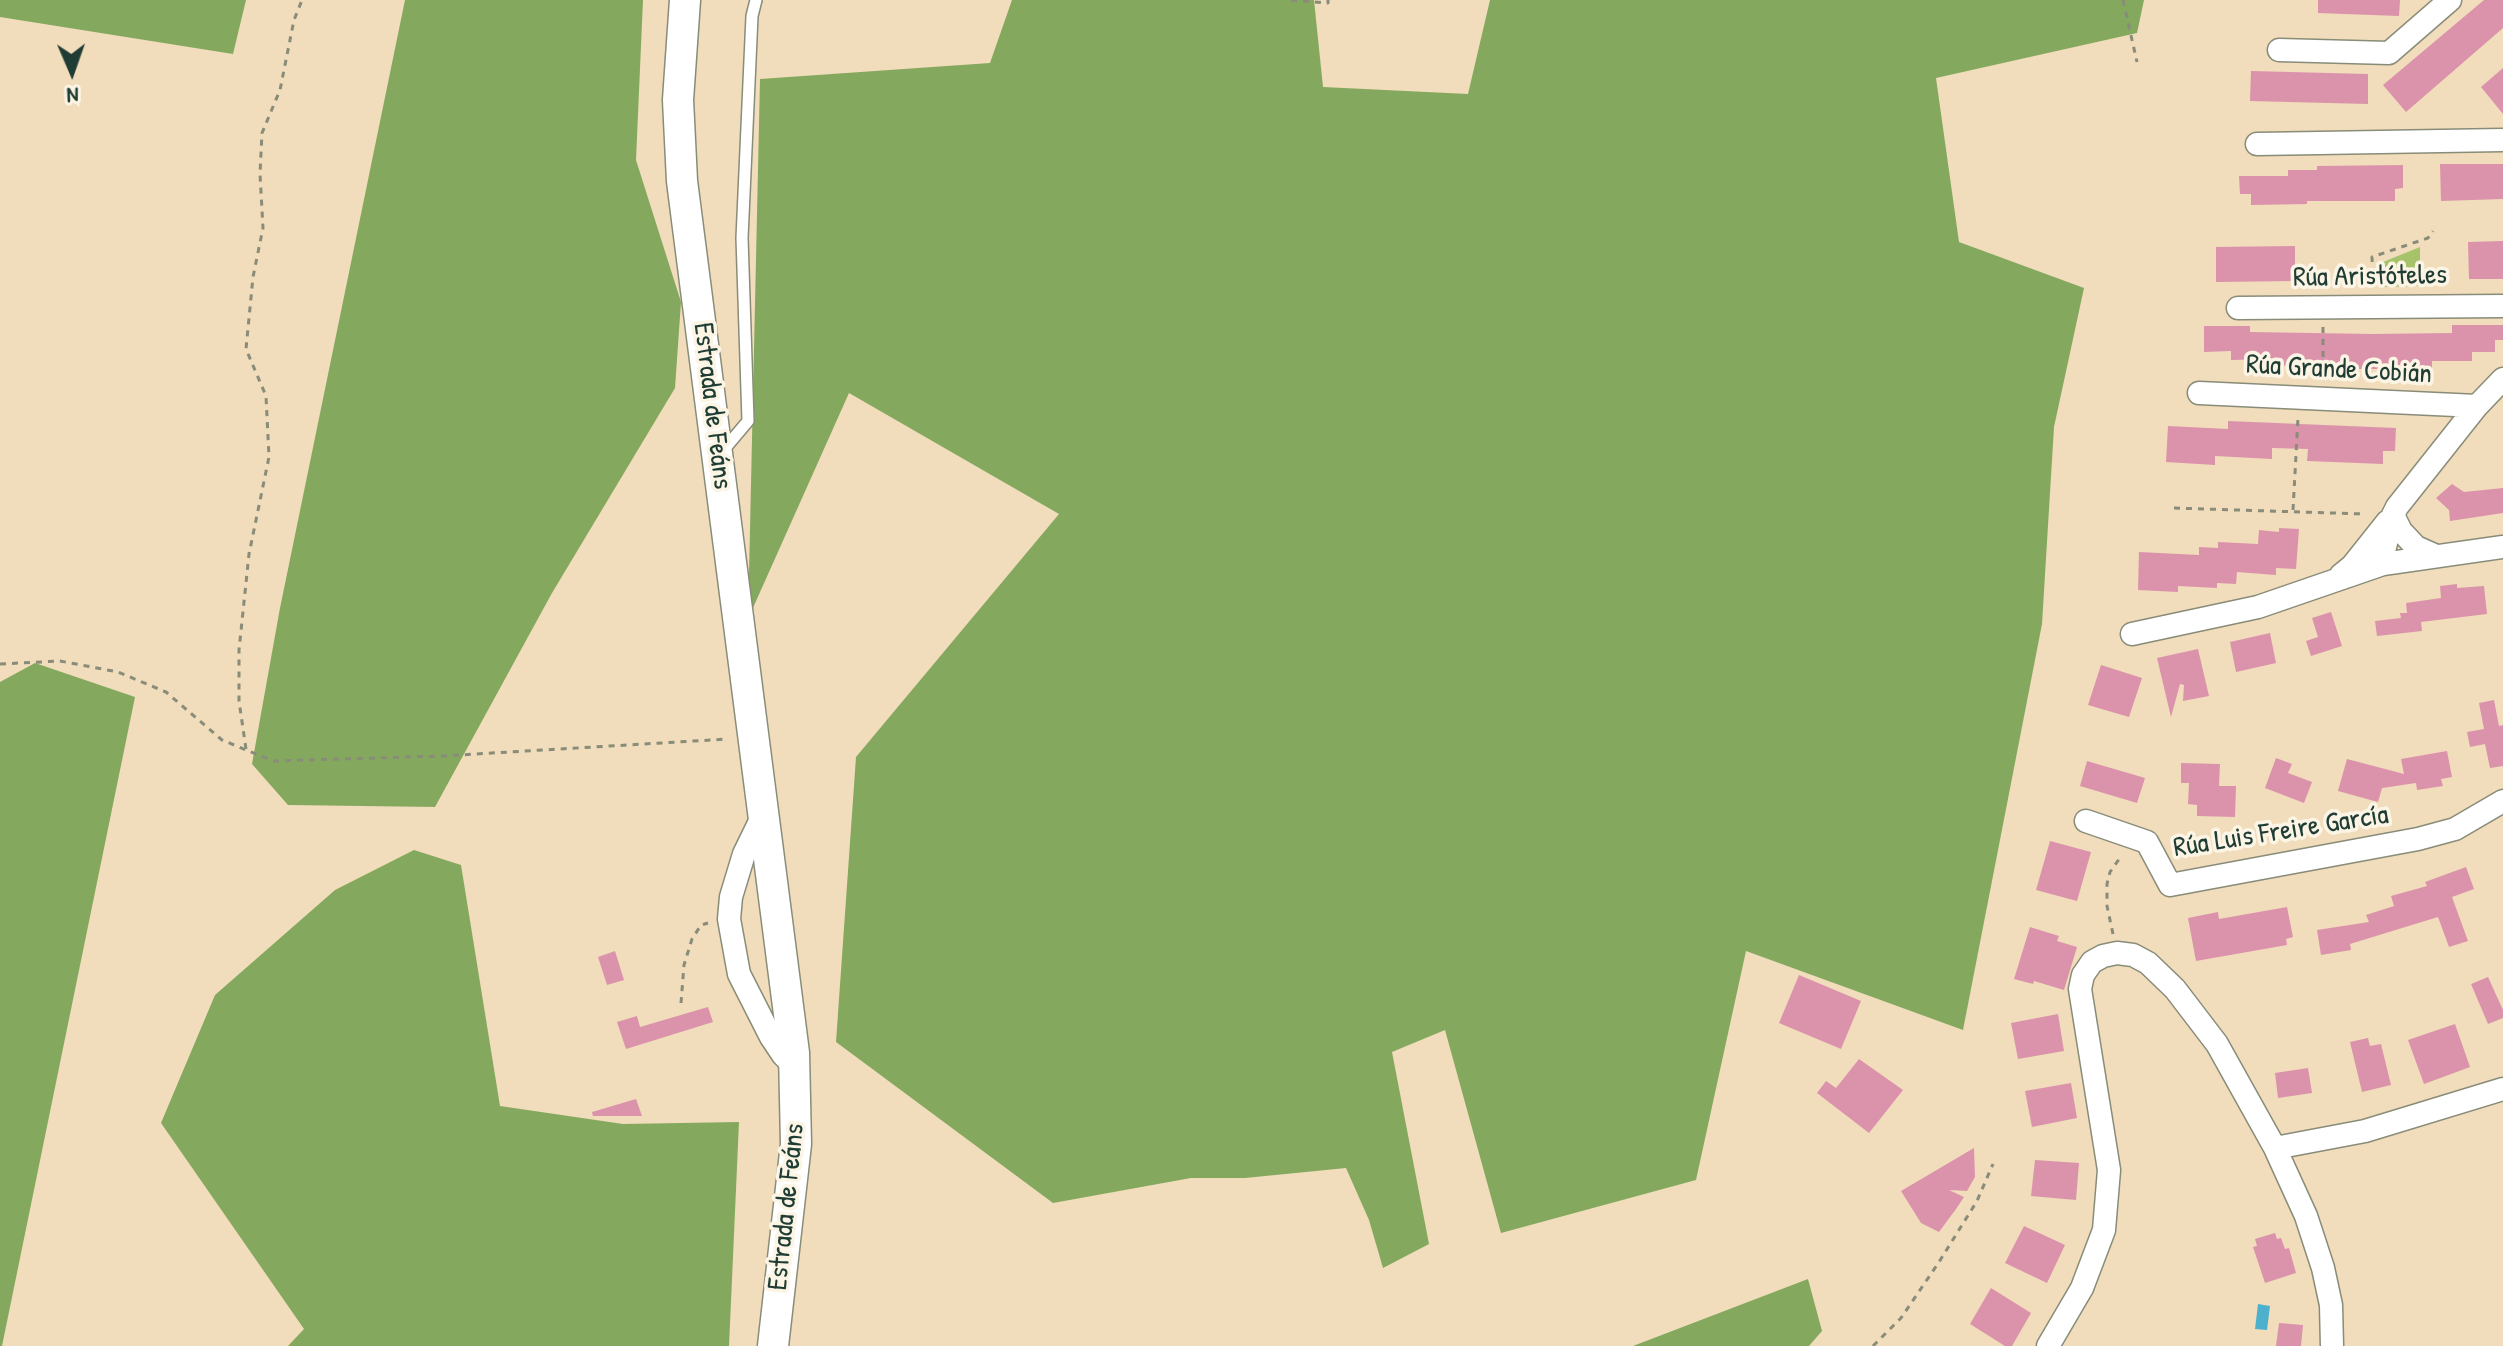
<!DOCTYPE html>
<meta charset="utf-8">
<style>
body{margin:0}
#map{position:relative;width:2503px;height:1346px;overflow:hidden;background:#f1dcbc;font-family:"Patrick Hand",sans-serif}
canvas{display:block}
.north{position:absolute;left:32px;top:32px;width:80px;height:80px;-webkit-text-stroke:6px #fcf5e5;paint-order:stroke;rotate:178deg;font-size:22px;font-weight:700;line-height:32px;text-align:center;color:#1f3d34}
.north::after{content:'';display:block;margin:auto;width:28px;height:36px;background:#1f3d34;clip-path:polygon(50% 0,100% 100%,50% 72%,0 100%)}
</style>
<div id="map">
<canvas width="2503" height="1346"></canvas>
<div class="north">N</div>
</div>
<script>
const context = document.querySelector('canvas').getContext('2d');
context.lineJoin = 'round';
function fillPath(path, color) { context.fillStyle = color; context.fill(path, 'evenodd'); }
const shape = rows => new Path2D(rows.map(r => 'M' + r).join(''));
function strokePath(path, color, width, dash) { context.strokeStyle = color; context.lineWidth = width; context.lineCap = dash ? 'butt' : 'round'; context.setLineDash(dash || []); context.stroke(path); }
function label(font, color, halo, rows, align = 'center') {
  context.font = font + ' "Patrick Hand",sans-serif'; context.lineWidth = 7; context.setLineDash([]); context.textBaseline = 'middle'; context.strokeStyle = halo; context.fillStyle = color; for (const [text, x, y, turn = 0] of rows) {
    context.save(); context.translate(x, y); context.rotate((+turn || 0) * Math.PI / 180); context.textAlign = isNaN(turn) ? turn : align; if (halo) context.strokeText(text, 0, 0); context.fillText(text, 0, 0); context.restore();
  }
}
const green = shape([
 [2420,247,2420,286,2383,287,2383,262]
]);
const forest = shape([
 [0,0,246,0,233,54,0,17],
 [405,0,643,0,636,160,681,302,675,388,552,593,435,807,288,805,252,764,280,608],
 [1012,0,1314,0,1323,87,1468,94,1490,0,2144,0,2137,33,1936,78,1959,242,2084,288,2054,427,2042,624,1963,1030,1746,951,1696,1180,1501,1233,1445,1030,1392,1052,1429,1244,1383,1268,1369,1220,1346,1168,1245,1178,1191,1178,1053,1203,836,1042,856,757,1059,514,849,393,748,619,760,79,990,63],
 [35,663,135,697,2,1346,0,1346,0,682],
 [414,850,461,865,500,1106,623,1124,739,1122,729,1346,288,1346,304,1329,161,1123,215,995,335,890],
 [1808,1279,1822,1331,1809,1346,1633,1346]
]);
const water = shape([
 [2258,1304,2270,1306,2267,1330,2255,1329]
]);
const building = shape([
 [2318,0,2400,0,2399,16,2318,13],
 [2484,0,2503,0,2503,28,2406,112,2383,85],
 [2503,68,2503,114,2481,87],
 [2251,71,2368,74,2368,104,2250,101],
 [2440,164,2503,164,2503,199,2441,201],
 [2403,165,2403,188,2395,189,2395,201,2307,201,2307,204,2251,205,2251,194,2240,194,2239,176,2288,176,2288,170,2317,170,2317,166],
 [2503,241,2503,279,2469,279,2468,242],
 [2295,246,2295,281,2216,282,2216,247],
 [2452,325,2503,325,2503,340,2495,340,2495,352,2472,352,2472,361,2432,361,2432,369,2336,369,2336,365,2272,366,2272,359,2231,360,2231,351,2204,352,2204,326,2250,326,2250,332,2373,334,2452,333],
 [2228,421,2396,428,2395,451,2383,451,2383,464,2307,461,2308,449,2272,448,2272,459,2215,456,2215,465,2166,462,2168,426,2228,429],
 [2452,484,2464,492,2503,488,2503,513,2450,521,2449,510,2436,498],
 [2279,528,2299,529,2296,569,2276,568,2276,575,2237,572,2236,584,2217,583,2217,588,2178,586,2178,592,2138,590,2139,552,2199,555,2199,547,2218,548,2218,542,2258,544,2259,530,2279,532],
 [2457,584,2457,588,2484,586,2487,614,2421,622,2422,631,2377,636,2375,621,2401,618,2400,613,2407,613,2406,603,2441,598,2440,586],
 [2331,612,2342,646,2311,656,2306,641,2318,637,2312,618],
 [2270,633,2276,663,2236,672,2230,642],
 [2198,649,2209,696,2183,701,2184,685,2180,684,2171,717,2157,658],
 [2101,665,2142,678,2129,717,2088,705],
 [2494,700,2499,726,2503,725,2503,766,2490,768,2485,744,2470,747,2467,732,2484,729,2479,703],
 [2447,751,2452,777,2441,779,2443,786,2417,790,2416,783,2382,788,2378,802,2338,791,2347,759,2404,774,2401,759],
 [2276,758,2292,764,2288,773,2312,782,2304,803,2265,788],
 [2087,761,2145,778,2137,803,2080,786],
 [2181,763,2220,764,2219,786,2236,786,2235,817,2197,816,2197,805,2188,804,2189,783,2181,783],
 [2050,841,2091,852,2077,901,2036,890],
 [2466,867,2474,889,2452,897,2468,941,2449,947,2438,917,2350,944,2351,950,2321,955,2317,930,2369,922,2366,915,2394,906,2391,896,2427,886,2425,882],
 [2287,907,2293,937,2286,939,2287,945,2196,961,2188,918,2218,912,2219,919],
 [2030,927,2059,936,2057,941,2077,947,2064,990,2034,981,2033,984,2014,979],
 [615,951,624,980,607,985,598,957],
 [1799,975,1861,1001,1841,1049,1779,1023],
 [2488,977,2503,1010,2503,1018,2488,1024,2471,984],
 [708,1007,713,1022,626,1049,617,1022,637,1016,640,1027],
 [2058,1014,2064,1051,2018,1059,2011,1023],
 [2455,1024,2470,1067,2424,1084,2408,1040],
 [2368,1038,2370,1046,2381,1044,2391,1085,2362,1092,2350,1042],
 [1859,1059,1903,1090,1869,1133,1817,1093,1826,1081,1836,1088],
 [2308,1068,2312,1093,2278,1098,2275,1073],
 [2071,1083,2077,1118,2032,1127,2025,1091],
 [636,1099,642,1116,593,1116,592,1112],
 [1974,1148,1975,1177,1967,1191,1949,1190,1964,1197,1956,1209,1939,1232,1921,1223,1901,1191],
 [2035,1160,2079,1163,2076,1200,2031,1196],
 [2024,1226,2065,1245,2047,1283,2005,1263],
 [2275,1233,2277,1239,2281,1238,2285,1249,2289,1248,2296,1273,2265,1283,2253,1247,2257,1246,2255,1239],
 [1991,1288,2031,1313,2012,1346,2005,1346,1970,1324],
 [2279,1323,2303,1325,2301,1346,2276,1346]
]);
const path = shape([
 [1291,0,1328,3,1328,0],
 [2123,0,2137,62],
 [2373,286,2372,257,2428,238,2433,231],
 [2323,327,2323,380],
 [2174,508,2365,514],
 [2293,510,2298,418],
 [0,664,60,661,118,672,166,692,222,740,273,761,442,756,728,739],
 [246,749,239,701,239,650,249,554,269,457,266,396,246,349,253,277,263,228,260,174,262,133,280,90,294,20,302,0],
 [2113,934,2107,906,2107,884,2110,872,2122,855],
 [681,1003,684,965,692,939,701,925,708,923],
 [1873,1346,1901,1318,1939,1262,1977,1201,1993,1164]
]);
const lane = shape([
 [721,453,748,421,742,238,752,16,756,0]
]);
const street = shape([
 [2279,50,2389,53,2450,0],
 [2257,144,2503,140],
 [2238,308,2503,306],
 [2199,393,2477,406],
 [2393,515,2401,531,2416,547,2434,555],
 [2383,564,2383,555,2393,515,2397,507,2477,406,2503,379],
 [2341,575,2352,566,2387,522],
 [2132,634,2258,607,2383,564,2503,547],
 [764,813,744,854,731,897,729,919,739,974,771,1037,783,1055,795,1067],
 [2086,821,2147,842,2170,885,2418,839,2455,829,2503,801],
 [2275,1148,2365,1131,2503,1089],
 [2048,1346,2082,1288,2104,1230,2109,1170,2080,989,2083,975,2092,962,2103,956,2117,953,2133,955,2148,963,2175,989,2217,1044,2275,1148,2306,1216,2323,1268,2331,1305,2332,1346]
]);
const secondary = shape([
 [685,0,678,100,682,181,794,1053,796,1144,773,1346]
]);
const streetNames = [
 ["Rúa Aristóteles",2370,277,-1],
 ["Rúa Grande Cobián",2339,370,3],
 ["Estrada de Feáns",712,406,83],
 ["Rúa Luis Freire García",2281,832,-9],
 ["Estrada de Feáns",787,1207,-84]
];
fillPath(green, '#a6c36a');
fillPath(forest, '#84a95e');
fillPath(water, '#4db0cc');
fillPath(building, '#db93ab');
strokePath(lane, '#888c78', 14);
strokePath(street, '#888c78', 25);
strokePath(secondary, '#888c78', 33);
strokePath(path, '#888c78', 3, [6, 6]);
strokePath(lane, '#fff', 11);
strokePath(street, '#fff', 22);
strokePath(secondary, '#fff', 30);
label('28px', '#1f3d34', '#fcf5e5', streetNames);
</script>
